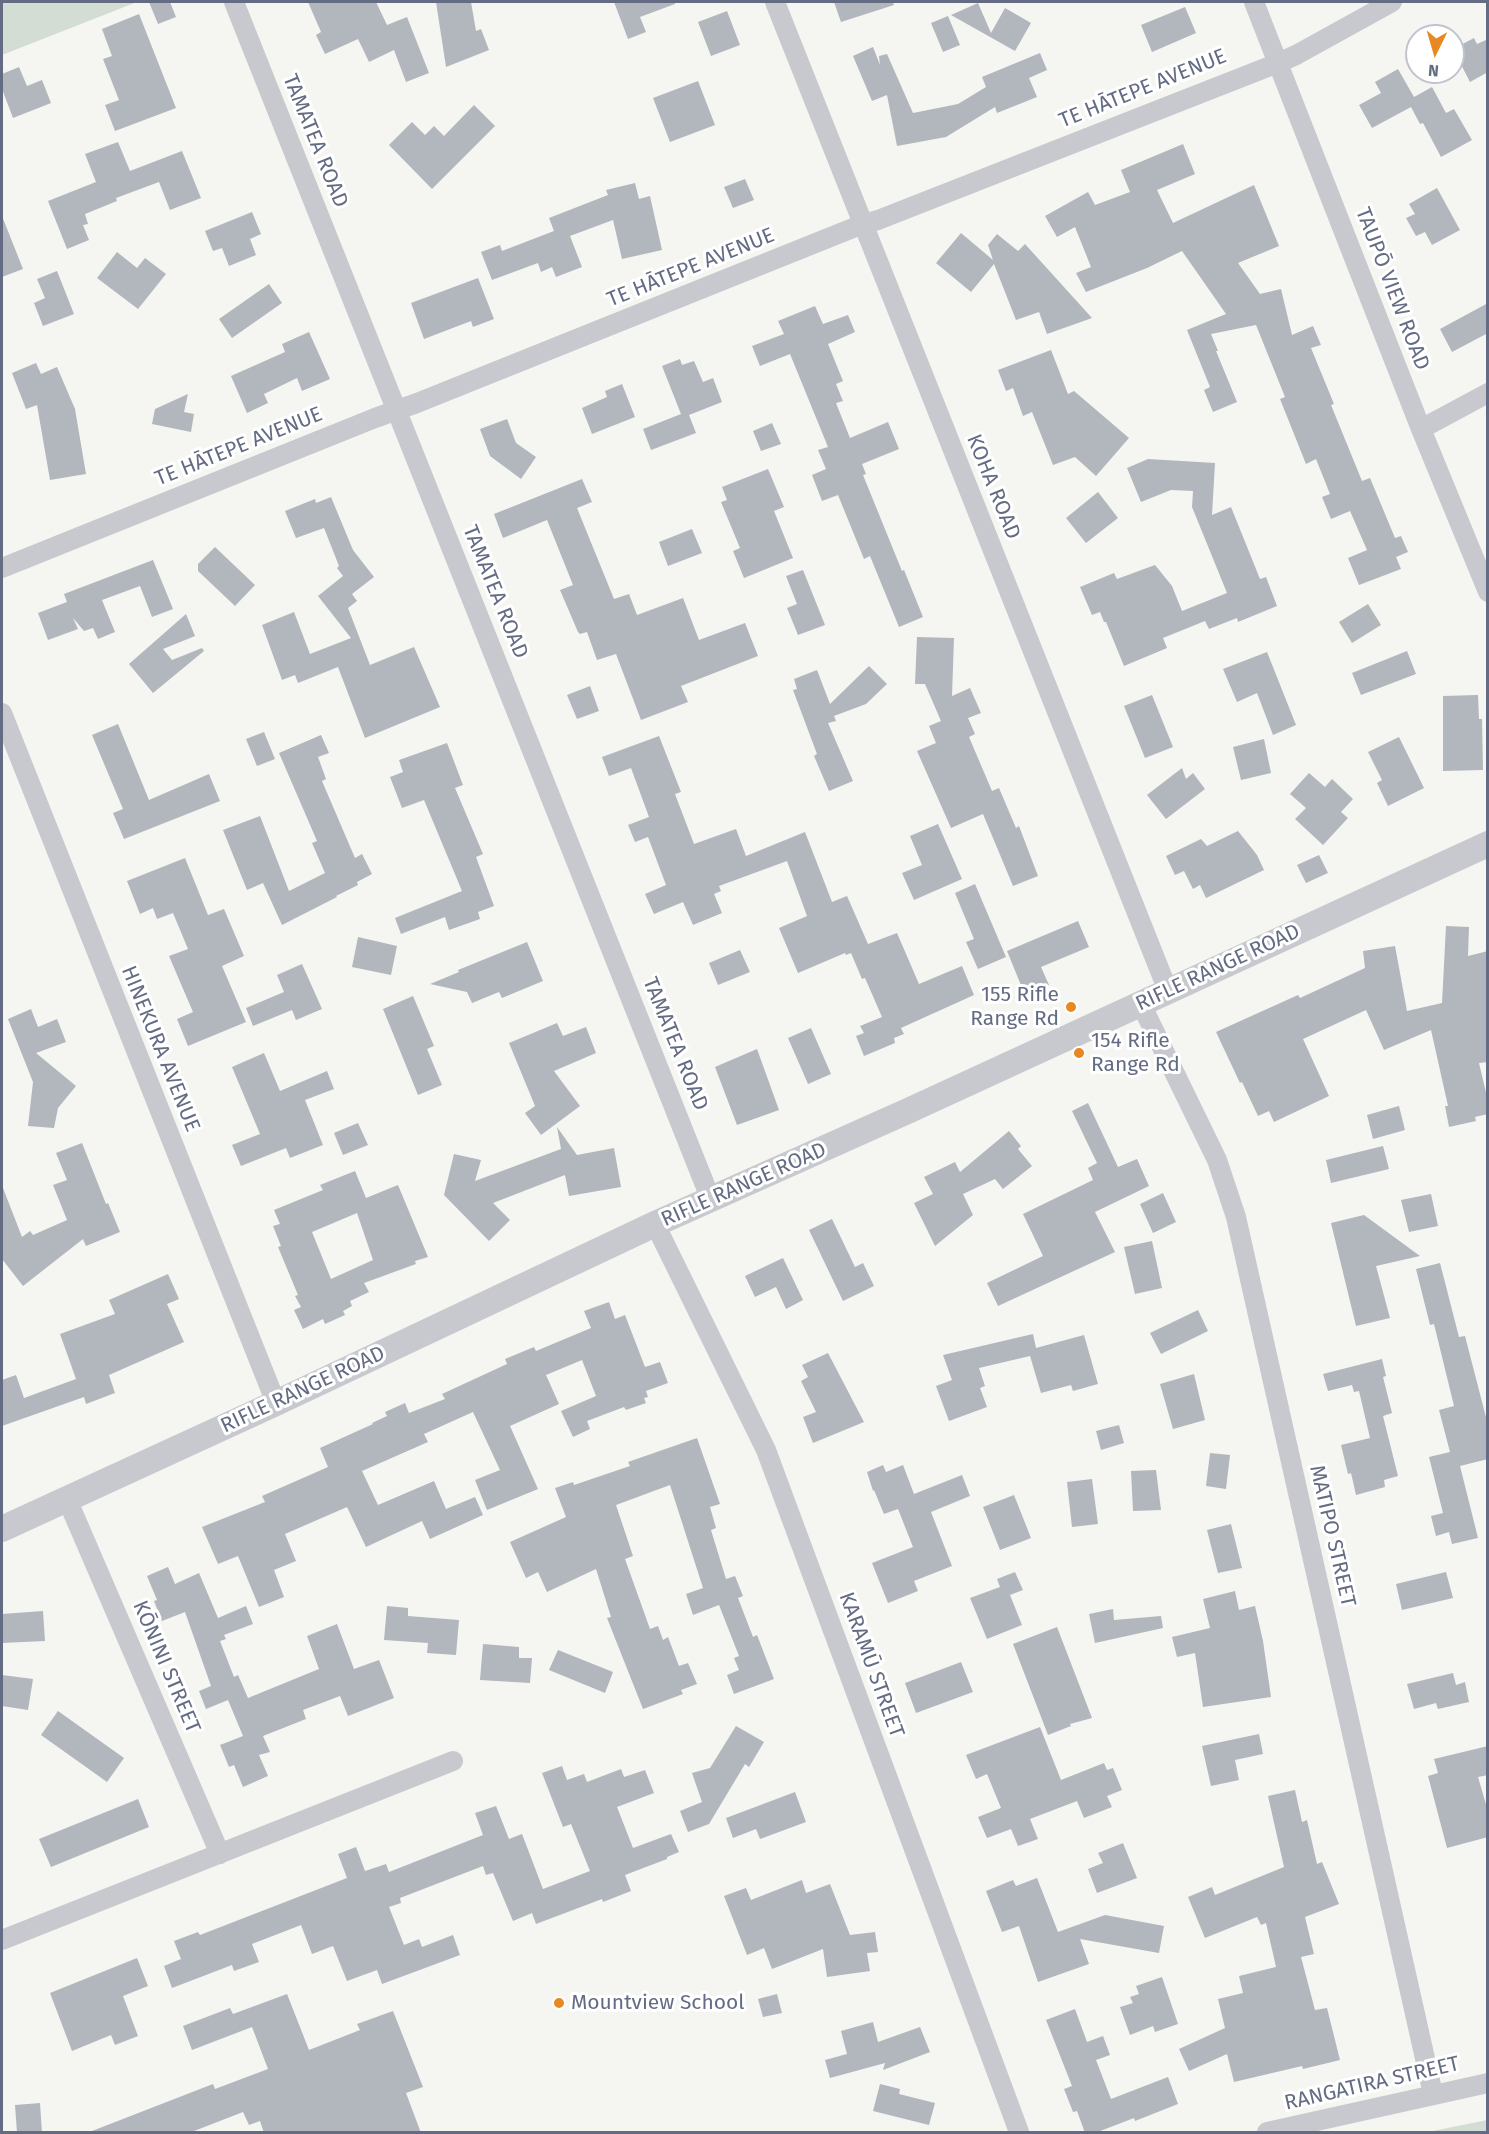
<!DOCTYPE html>
<meta charset="utf-8">
<style>
body{margin:0}
#map{position:relative;width:1489px;height:2134px;overflow:hidden;background:#f5f6f2;font-family:"Fira Sans",sans-serif}
canvas{display:block}
.frame{position:absolute;inset:0;border:3px solid #646c84;pointer-events:none}
.north{position:absolute;left:1405px;top:24px;width:60px;height:60px;box-sizing:border-box;background:#fff;border:2px solid #c1c4ce;border-radius:50%;rotate:185deg;font-size:16px;font-weight:700;line-height:24px;text-align:center;color:#646c84}
.north::after{content:'';display:block;margin:auto;width:21px;height:27px;background:#e78820;clip-path:polygon(50% 0,100% 100%,50% 72%,0 100%)}
</style>
<div id="map">
<canvas width="1489" height="2134"></canvas>
<div class="frame"></div>
<div class="north">N</div>
</div>
<script>
const context = document.querySelector('canvas').getContext('2d');
context.lineJoin = 'round';
function fillPath(path, color) { context.fillStyle = color; context.fill(path, 'evenodd'); }
const shape = rows => new Path2D(rows.map(r => 'M' + r).join(''));
function strokePath(path, color, width, dash) { context.strokeStyle = color; context.lineWidth = width; context.lineCap = dash ? 'butt' : 'round'; context.setLineDash(dash || []); context.stroke(path); }
function label(font, color, halo, rows, align = 'center') {
  context.font = font + ' "Fira Sans",sans-serif'; context.lineWidth = 6; context.setLineDash([]); context.textBaseline = 'middle'; context.strokeStyle = halo; context.fillStyle = color; for (const [text, x, y, turn = 0] of rows) {
    context.save(); context.translate(x, y); context.rotate((+turn || 0) * Math.PI / 180); context.textAlign = isNaN(turn) ? turn : align; if (halo) context.strokeText(text, 0, 0); context.fillText(text, 0, 0); context.restore();
  }
}
const green = shape([
 [2,2,137,2,2,55],
 [1487,2120,1487,2132,1428,2132]
]);
const building = shape([
 [149,2,170,2,176,17,158,24],
 [308,2,376,2,387,25,407,17,429,73,406,82,394,50,369,62,358,39,325,54,316,35,321,32],
 [436,2,471,2,476,31,481,29,489,50,446,67],
 [614,2,675,2,675,4,640,17,646,32,628,39],
 [834,2,893,2,894,5,841,22],
 [978,3,991,33,1005,8,1031,23,1015,51,951,15],
 [1185,7,1196,33,1152,52,1141,25],
 [727,11,740,45,711,56,698,22],
 [139,14,176,108,115,131,105,105,119,100,103,59,112,56,102,29],
 [948,16,960,45,943,52,931,23],
 [1474,38,1477,44,1488,39,1488,72,1470,82,1453,49],
 [873,47,880,65,879,56,887,54,913,113,958,104,986,87,982,77,1040,53,1047,70,1029,78,1037,97,997,113,995,107,946,137,897,146,887,95,872,101,853,56],
 [19,67,27,86,42,80,51,103,13,118,2,89,2,74],
 [1398,69,1414,97,1432,87,1446,113,1454,109,1472,140,1441,157,1423,123,1420,124,1411,107,1372,128,1359,105,1381,93,1375,82],
 [698,81,715,125,670,142,653,98],
 [474,105,495,126,432,189,389,145,412,122,425,135,434,126,444,136],
 [118,142,130,171,182,151,201,198,170,210,159,182,116,198,117,201,85,214,88,224,83,225,89,240,67,249,48,201,96,182,85,154],
 [1183,144,1195,174,1157,190,1173,223,1254,185,1279,246,1238,263,1260,294,1281,289,1292,335,1313,326,1321,345,1311,348,1334,404,1331,405,1362,481,1370,478,1395,538,1401,536,1408,552,1396,557,1401,569,1359,585,1348,558,1367,550,1350,511,1331,519,1322,497,1330,494,1316,459,1306,464,1280,399,1285,397,1256,325,1211,334,1218,351,1216,351,1237,402,1213,412,1204,390,1210,387,1187,330,1226,314,1182,251,1147,268,1086,292,1076,273,1091,267,1075,227,1057,237,1045,216,1088,192,1095,205,1130,192,1121,170],
 [745,179,754,200,733,208,724,187],
 [635,183,639,199,650,196,662,250,622,259,613,220,570,236,582,267,556,277,552,267,541,272,538,263,492,280,481,252,500,245,502,251,554,231,549,218,608,195,606,190],
 [1437,188,1460,230,1432,245,1425,232,1416,236,1406,218,1415,214,1409,204],
 [252,212,261,234,250,239,256,255,229,266,222,248,213,251,205,231],
 [2,216,23,269,2,277],
 [961,233,993,260,988,245,997,234,1018,251,1025,244,1092,318,1047,334,1039,312,1016,320,994,264,971,292,936,263],
 [117,252,137,268,145,258,166,274,138,309,97,278],
 [57,271,74,314,43,326,34,303,45,298,37,279],
 [478,278,494,319,473,327,471,321,424,339,411,303],
 [269,284,282,303,232,338,219,319],
 [1488,303,1488,333,1452,352,1440,329],
 [815,306,823,324,848,315,855,332,828,344,843,381,836,384,843,401,836,403,850,438,888,422,899,449,862,464,866,474,863,475,902,571,904,570,923,617,899,627,870,556,864,559,838,495,822,501,812,475,826,469,818,450,828,447,790,354,760,366,752,346,784,334,778,321],
 [309,332,330,379,302,391,297,378,264,394,268,403,247,413,231,376,285,352,282,344],
 [1051,350,1068,394,1074,391,1129,438,1096,476,1075,457,1053,465,1032,412,1023,416,1013,388,1006,391,998,370],
 [680,359,682,365,694,361,703,382,713,378,722,402,689,415,696,433,651,450,643,429,681,414,662,366],
 [36,363,41,374,57,367,75,409,86,474,50,480,37,405,26,409,12,373],
 [622,384,635,417,592,434,582,408,607,397,605,391],
 [188,394,184,412,194,414,191,432,152,424,155,409],
 [507,419,516,443,536,457,521,479,490,456,480,429],
 [772,423,781,444,761,451,753,431],
 [1148,459,1215,463,1212,515,1231,507,1260,579,1266,577,1277,606,1238,622,1237,618,1209,629,1205,621,1163,638,1167,648,1124,666,1106,622,1104,622,1100,612,1092,615,1080,587,1114,573,1117,579,1155,565,1172,586,1182,611,1227,593,1192,507,1193,491,1171,490,1141,502,1127,468],
 [768,469,784,507,774,511,793,558,744,578,733,551,740,548,721,502,727,500,722,487],
 [582,479,592,502,577,508,614,599,629,594,637,615,683,598,699,640,745,623,758,656,681,686,688,702,641,720,616,654,597,660,587,632,580,634,578,632,560,590,573,585,547,520,503,538,494,514],
 [1098,492,1118,518,1086,543,1066,518],
 [331,497,353,550,374,577,352,594,357,601,348,608,370,665,414,647,440,707,365,738,338,667,298,683,295,675,282,680,262,625,294,612,310,654,351,638,318,596,343,576,337,568,339,566,324,528,296,538,285,511,315,499,316,503],
 [692,529,702,553,668,566,659,542],
 [215,547,255,585,235,606,198,571,198,564],
 [153,560,173,609,152,617,140,586,102,600,115,632,98,639,93,628,84,631,73,618,78,629,48,640,38,613,67,602,64,594],
 [803,570,825,625,798,635,787,608,797,604,786,576],
 [1368,604,1381,625,1352,643,1339,622],
 [186,614,195,636,163,649,172,660,202,648,204,651,153,693,129,664],
 [917,637,954,638,952,696,970,688,981,713,968,718,975,734,969,737,992,791,999,788,1016,828,1019,826,1038,876,1013,886,983,814,951,828,917,751,936,743,929,726,941,721,925,684,915,684],
 [1407,651,1416,674,1361,695,1352,673],
 [1267,652,1296,725,1273,735,1257,693,1237,702,1223,669],
 [869,666,887,684,866,704,834,716,836,721,828,723,853,781,829,791,814,756,817,754,793,690,797,689,794,679,817,670,830,704],
 [590,686,599,711,577,719,567,695],
 [1152,695,1173,747,1145,758,1124,706],
 [1478,695,1479,719,1482,719,1483,770,1443,771,1443,696],
 [118,724,149,800,209,774,220,801,124,839,113,813,123,809,92,735],
 [264,732,275,759,257,766,246,739],
 [321,735,329,753,318,757,326,779,322,781,355,858,362,854,372,874,357,882,358,885,336,896,337,897,282,925,263,883,247,890,223,830,260,816,289,891,325,873,312,843,317,841,279,753],
 [659,736,681,792,675,794,694,844,736,829,746,856,805,832,832,902,847,896,868,944,897,933,919,984,962,966,974,995,901,1028,904,1034,894,1038,895,1043,864,1056,856,1036,864,1033,860,1026,882,1017,865,978,862,979,851,953,846,955,845,953,798,973,779,928,807,916,787,861,719,886,721,891,714,894,722,913,693,925,683,902,654,914,645,894,666,885,648,837,635,842,628,825,649,817,631,768,609,776,602,757],
 [1399,737,1424,788,1388,806,1377,783,1382,780,1368,752],
 [1264,739,1271,773,1241,780,1233,747],
 [447,743,463,785,455,788,483,854,476,857,494,906,478,912,480,919,449,930,445,917,401,934,395,918,462,891,424,800,402,808,390,777,403,772,399,760],
 [1182,768,1186,779,1193,773,1205,789,1166,819,1147,795],
 [1309,773,1325,787,1332,779,1353,799,1341,812,1348,818,1323,845,1295,819,1306,808,1290,794],
 [938,824,962,879,914,900,902,873,922,865,910,836],
 [1238,831,1257,855,1264,870,1206,898,1200,885,1193,889,1184,871,1175,875,1166,856,1201,839,1207,846],
 [1319,855,1328,873,1306,883,1297,865],
 [185,858,208,915,224,909,244,956,222,966,246,1022,188,1046,177,1019,193,1012,169,956,188,949,173,913,157,919,153,908,140,914,127,881],
 [975,884,1006,957,978,969,966,942,974,939,955,893],
 [1078,921,1089,947,1041,967,1049,985,1025,995,1007,951],
 [1446,926,1469,927,1468,956,1488,951,1488,1062,1479,1063,1488,1101,1488,1114,1475,1117,1476,1121,1449,1127,1445,1106,1448,1106,1431,1030,1384,1050,1366,1010,1303,1039,1329,1096,1274,1122,1269,1111,1258,1116,1242,1082,1240,1083,1216,1032,1298,995,1300,998,1365,968,1363,951,1395,946,1407,1011,1442,1003],
 [358,937,397,946,391,975,352,967],
 [527,942,543,981,502,998,499,992,472,1003,467,992,430,984,459,972,458,970],
 [740,950,750,972,718,985,709,963],
 [302,964,322,1009,296,1020,292,1010,253,1026,246,1008,284,992,277,975],
 [413,996,434,1046,427,1049,442,1085,418,1095,383,1009],
 [31,1009,38,1027,57,1019,66,1042,36,1053,76,1086,58,1108,54,1128,28,1126,33,1082,8,1019],
 [557,1023,563,1036,586,1027,596,1053,554,1071,580,1106,541,1135,525,1113,535,1106,509,1043],
 [811,1028,831,1074,808,1084,788,1038],
 [757,1049,779,1110,737,1125,715,1067],
 [264,1053,280,1091,327,1071,334,1089,305,1100,323,1145,290,1158,286,1148,241,1166,232,1145,260,1134,232,1067],
 [1088,1103,1118,1167,1137,1159,1149,1186,1095,1212,1115,1252,998,1306,987,1283,1043,1256,1023,1214,1093,1180,1088,1168,1097,1163,1072,1111],
 [1399,1106,1405,1130,1373,1139,1367,1115],
 [358,1123,368,1145,343,1155,334,1133],
 [557,1127,577,1155,614,1148,621,1187,569,1196,565,1175,493,1203,510,1220,489,1241,444,1195,454,1154,481,1160,475,1181,561,1149],
 [1009,1131,1021,1146,1018,1149,1032,1166,1003,1189,995,1179,963,1194,973,1215,935,1246,914,1203,933,1194,924,1177,955,1162,960,1172],
 [82,1143,106,1204,108,1203,120,1232,86,1246,83,1239,23,1286,2,1259,2,1188,3,1188,22,1237,30,1231,33,1235,67,1220,53,1185,67,1180,56,1153],
 [1383,1146,1389,1169,1331,1183,1326,1160],
 [355,1171,366,1198,398,1185,428,1257,415,1261,416,1264,364,1283,369,1292,350,1301,352,1306,343,1311,345,1315,325,1324,323,1319,303,1329,294,1310,301,1307,295,1296,298,1295,278,1247,281,1246,273,1226,280,1224,274,1210,323,1190,320,1185],
 [357,1213,373,1260,331,1279,312,1232],
 [1163,1193,1176,1222,1153,1233,1140,1204],
 [1431,1194,1438,1226,1409,1232,1401,1200],
 [1364,1215,1420,1256,1376,1266,1390,1318,1356,1326,1331,1223],
 [832,1219,855,1267,863,1263,874,1286,843,1301,809,1230],
 [1152,1241,1162,1288,1135,1294,1124,1247],
 [783,1258,803,1300,786,1309,776,1287,755,1297,745,1276],
 [1440,1263,1459,1337,1465,1336,1488,1425,1488,1459,1460,1466,1478,1538,1452,1544,1449,1532,1436,1536,1431,1516,1443,1513,1429,1457,1450,1452,1439,1410,1454,1406,1434,1324,1430,1325,1416,1269],
 [168,1274,179,1299,167,1304,184,1342,109,1375,115,1393,86,1404,84,1397,2,1426,2,1380,16,1375,24,1398,76,1379,60,1334,115,1314,109,1300],
 [609,1302,615,1319,625,1315,645,1367,660,1362,668,1383,646,1391,648,1397,644,1398,646,1403,626,1410,624,1407,587,1421,590,1429,573,1437,561,1411,596,1396,582,1360,546,1375,559,1404,510,1426,538,1489,487,1510,475,1480,500,1470,473,1412,424,1434,428,1442,362,1471,378,1505,434,1481,446,1509,475,1497,483,1515,430,1539,422,1521,366,1547,347,1507,285,1534,296,1561,274,1570,284,1597,259,1607,238,1556,218,1564,202,1527,265,1502,262,1496,328,1467,320,1448,373,1424,372,1423,387,1416,385,1412,405,1403,409,1413,445,1399,442,1394,507,1364,505,1359,534,1347,536,1351,591,1328,584,1311],
 [1198,1310,1208,1331,1161,1354,1150,1333],
 [1033,1334,1036,1348,1084,1335,1098,1384,1073,1391,1071,1385,1041,1393,1030,1356,979,1368,985,1386,980,1388,987,1407,949,1421,936,1386,952,1380,943,1355],
 [828,1353,864,1422,813,1443,803,1417,816,1412,801,1381,808,1377,802,1365],
 [1382,1359,1386,1376,1383,1377,1392,1413,1383,1416,1398,1476,1384,1480,1385,1487,1356,1495,1351,1473,1348,1474,1341,1445,1370,1438,1359,1391,1354,1392,1352,1385,1328,1391,1323,1374],
 [1194,1374,1205,1420,1173,1429,1160,1384],
 [1119,1425,1124,1443,1101,1450,1096,1431],
 [697,1438,720,1504,710,1507,716,1528,711,1530,726,1579,735,1576,743,1596,738,1598,753,1637,757,1635,774,1679,734,1694,727,1675,739,1670,734,1658,739,1656,719,1605,693,1615,686,1594,703,1588,670,1485,616,1505,633,1556,625,1559,650,1629,658,1626,663,1640,668,1637,679,1666,688,1663,697,1684,681,1690,683,1694,643,1709,607,1618,611,1617,596,1569,547,1592,538,1572,526,1578,510,1542,566,1517,555,1488,573,1482,574,1485,630,1466,628,1462],
 [1210,1453,1230,1455,1226,1489,1206,1486],
 [883,1465,886,1472,903,1465,914,1494,962,1475,970,1496,931,1512,952,1566,914,1581,918,1591,888,1603,872,1563,913,1547,898,1509,884,1514,874,1490,873,1491,867,1472],
 [1156,1470,1161,1510,1133,1511,1131,1471],
 [1092,1479,1098,1524,1072,1527,1067,1482],
 [1014,1495,1031,1538,1000,1550,983,1507],
 [1231,1524,1242,1568,1218,1573,1207,1530],
 [168,1567,175,1584,199,1573,218,1618,246,1606,253,1624,224,1635,226,1639,220,1641,234,1677,238,1675,248,1698,319,1669,307,1636,337,1624,354,1669,379,1660,394,1698,348,1716,340,1696,303,1710,306,1719,263,1736,270,1752,259,1755,268,1776,243,1787,234,1765,229,1767,220,1745,243,1736,228,1700,206,1709,199,1691,211,1686,185,1612,162,1621,154,1601,157,1600,147,1576],
 [1015,1572,1023,1590,1010,1595,1022,1625,987,1639,970,1598,1000,1587,997,1579],
 [1446,1572,1453,1598,1402,1610,1396,1584],
 [1235,1591,1239,1610,1255,1606,1263,1641,1271,1697,1203,1707,1195,1653,1177,1657,1172,1637,1210,1628,1203,1599],
 [387,1606,408,1608,408,1616,459,1620,456,1655,427,1653,428,1643,384,1640],
 [1113,1609,1114,1620,1161,1616,1163,1628,1095,1643,1089,1614],
 [43,1611,45,1641,2,1643,2,1614],
 [1057,1627,1092,1718,1070,1724,1071,1726,1048,1735,1013,1644],
 [483,1644,519,1647,519,1658,532,1658,530,1683,480,1680],
 [558,1650,613,1672,605,1693,549,1670],
 [961,1662,973,1692,916,1713,905,1683],
 [1453,1673,1456,1685,1465,1682,1469,1702,1438,1709,1436,1703,1414,1709,1407,1684],
 [2,1675,33,1679,28,1710,2,1706],
 [58,1711,124,1758,107,1782,41,1735],
 [736,1726,764,1742,749,1767,745,1764,709,1824,688,1832,680,1811,702,1802,692,1773,710,1768],
 [1040,1727,1061,1780,1104,1763,1107,1770,1113,1768,1122,1790,1107,1796,1112,1807,1084,1818,1077,1801,1030,1819,1038,1839,1018,1846,1011,1829,987,1838,978,1817,1001,1808,987,1774,976,1779,966,1755],
 [1259,1734,1263,1754,1235,1760,1239,1780,1211,1786,1202,1746],
 [1488,1746,1488,1775,1478,1777,1488,1811,1488,1837,1447,1848,1428,1776,1438,1773,1434,1759],
 [562,1766,567,1780,584,1774,587,1782,621,1769,624,1777,645,1770,654,1793,617,1807,633,1848,671,1834,679,1852,667,1857,667,1859,625,1875,631,1891,603,1902,602,1899,536,1924,532,1913,513,1921,493,1873,486,1875,483,1866,400,1898,401,1903,389,1907,404,1945,419,1939,422,1947,453,1935,460,1955,382,1984,377,1970,347,1981,333,1946,312,1954,301,1925,252,1944,259,1962,234,1971,232,1965,172,1988,164,1966,181,1959,174,1941,198,1932,200,1935,347,1878,338,1854,356,1847,365,1871,386,1864,389,1872,483,1835,475,1813,496,1806,509,1839,522,1834,543,1889,590,1871,571,1824,563,1827,542,1773],
 [1295,1790,1302,1822,1307,1820,1317,1864,1322,1862,1339,1904,1305,1917,1314,1954,1301,1957,1315,2010,1327,2008,1340,2060,1303,2069,1302,2066,1234,2082,1227,2054,1189,2071,1179,2049,1225,2028,1218,1999,1243,1993,1239,1976,1276,1967,1266,1923,1261,1925,1257,1917,1205,1938,1188,1897,1212,1887,1215,1895,1284,1867,1268,1796],
 [795,1792,806,1822,760,1839,756,1829,733,1838,726,1818],
 [138,1799,149,1827,51,1867,39,1839],
 [1123,1843,1137,1878,1097,1893,1088,1869,1103,1863,1098,1853],
 [1037,1878,1058,1932,1105,1915,1164,1926,1159,1953,1080,1939,1089,1964,1038,1982,1019,1926,1002,1932,986,1891,1013,1880,1016,1886],
 [802,1880,806,1893,830,1884,850,1935,875,1932,878,1952,867,1953,870,1971,827,1977,823,1949,772,1969,764,1948,747,1955,724,1896,746,1888,751,1900],
 [137,1958,148,1986,123,1996,138,2036,115,2045,111,2035,72,2051,50,1993],
 [1162,1977,1178,2024,1155,2032,1153,2026,1130,2035,1120,2007,1133,2003,1130,1997,1139,1994,1136,1986],
 [287,1994,309,2050,360,2030,357,2024,393,2011,423,2087,406,2093,421,2133,264,2133,260,2121,249,2125,243,2112,189,2133,92,2133,92,2131,213,2084,215,2089,268,2069,252,2027,192,2050,183,2026,230,2008,233,2014],
 [777,1994,782,2013,763,2017,758,1999],
 [1075,2009,1087,2042,1103,2036,1110,2055,1096,2060,1111,2099,1168,2077,1178,2104,1135,2121,1134,2118,1095,2133,1085,2133,1077,2111,1073,2112,1064,2089,1072,2086,1046,2020],
 [873,2022,878,2042,920,2027,930,2052,883,2070,885,2063,830,2078,825,2060,847,2054,841,2031],
 [880,2084,900,2089,899,2094,935,2103,929,2125,873,2111],
 [40,2103,42,2133,17,2133,15,2105]
]);
const minor = shape([
 [234,2,711,1200],
 [775,2,1168,991],
 [1254,2,1421,429,1488,592],
 [1421,429,1488,393],
 [2,568,375,418,417,403,863,224,878,220,1278,63,1296,55,1392,2],
 [2,713,276,1403],
 [1141,1004,1217,1160,1236,1217,1433,2094],
 [655,1224,766,1450,1019,2132],
 [67,1499,220,1854],
 [2,1940,453,1761],
 [1267,2132,1488,2083]
]);
const tertiary = shape([
 [2,1529,276,1403,655,1224,910,1110,1488,844]
]);
const markers = [
 [1071,1007,6,"#e78820"],
 [1079,1053,6,"#e78820"],
 [559,2003,6,"#e78820"]
];
const streetNames = [
 ["TE HĀTEPE AVENUE",1143,89,-22],
 ["TAMATEA ROAD",315,141,68],
 ["TE HĀTEPE AVENUE",691,268,-22],
 ["TAUPŌ VIEW ROAD",1392,289,69],
 ["TE HĀTEPE AVENUE",239,447,-22],
 ["KOHA ROAD",993,487,68],
 ["TAMATEA ROAD",495,592,68],
 ["RIFLE RANGE ROAD",1218,968,-25],
 ["TAMATEA ROAD",675,1044,68],
 ["HINEKURA AVENUE",160,1049,68],
 ["RIFLE RANGE ROAD",744,1185,-24],
 ["RIFLE RANGE ROAD",303,1390,-25],
 ["MATIPO STREET",1332,1536,77],
 ["KARAMŪ STREET",871,1665,70],
 ["KŌNINI STREET",166,1667,67],
 ["RANGATIRA STREET",1372,2084,-13]
];
const poiNames = [
 ["155 Rifle",1059,995,"right"],
 ["Range Rd",1059,1019,"right"],
 ["154 Rifle",1091,1041],
 ["Range Rd",1091,1065],
 ["Mountview School",571,2003]
];
fillPath(green, '#d4ddd3');
fillPath(building, '#b2b6bd');
strokePath(minor, '#c8c9ce', 20);
strokePath(tertiary, '#c8c9ce', 26);
for (const [x, y, r, color] of markers) { const dot = new Path2D(); dot.arc(x, y, r, 0, 2 * Math.PI); context.fillStyle = color; context.fill(dot); strokePath(dot, '#fff', 2); }
label('21px', '#646c84', '#fff', streetNames);
label('21px', '#646c84', '#fff', poiNames, 'left');
</script>
